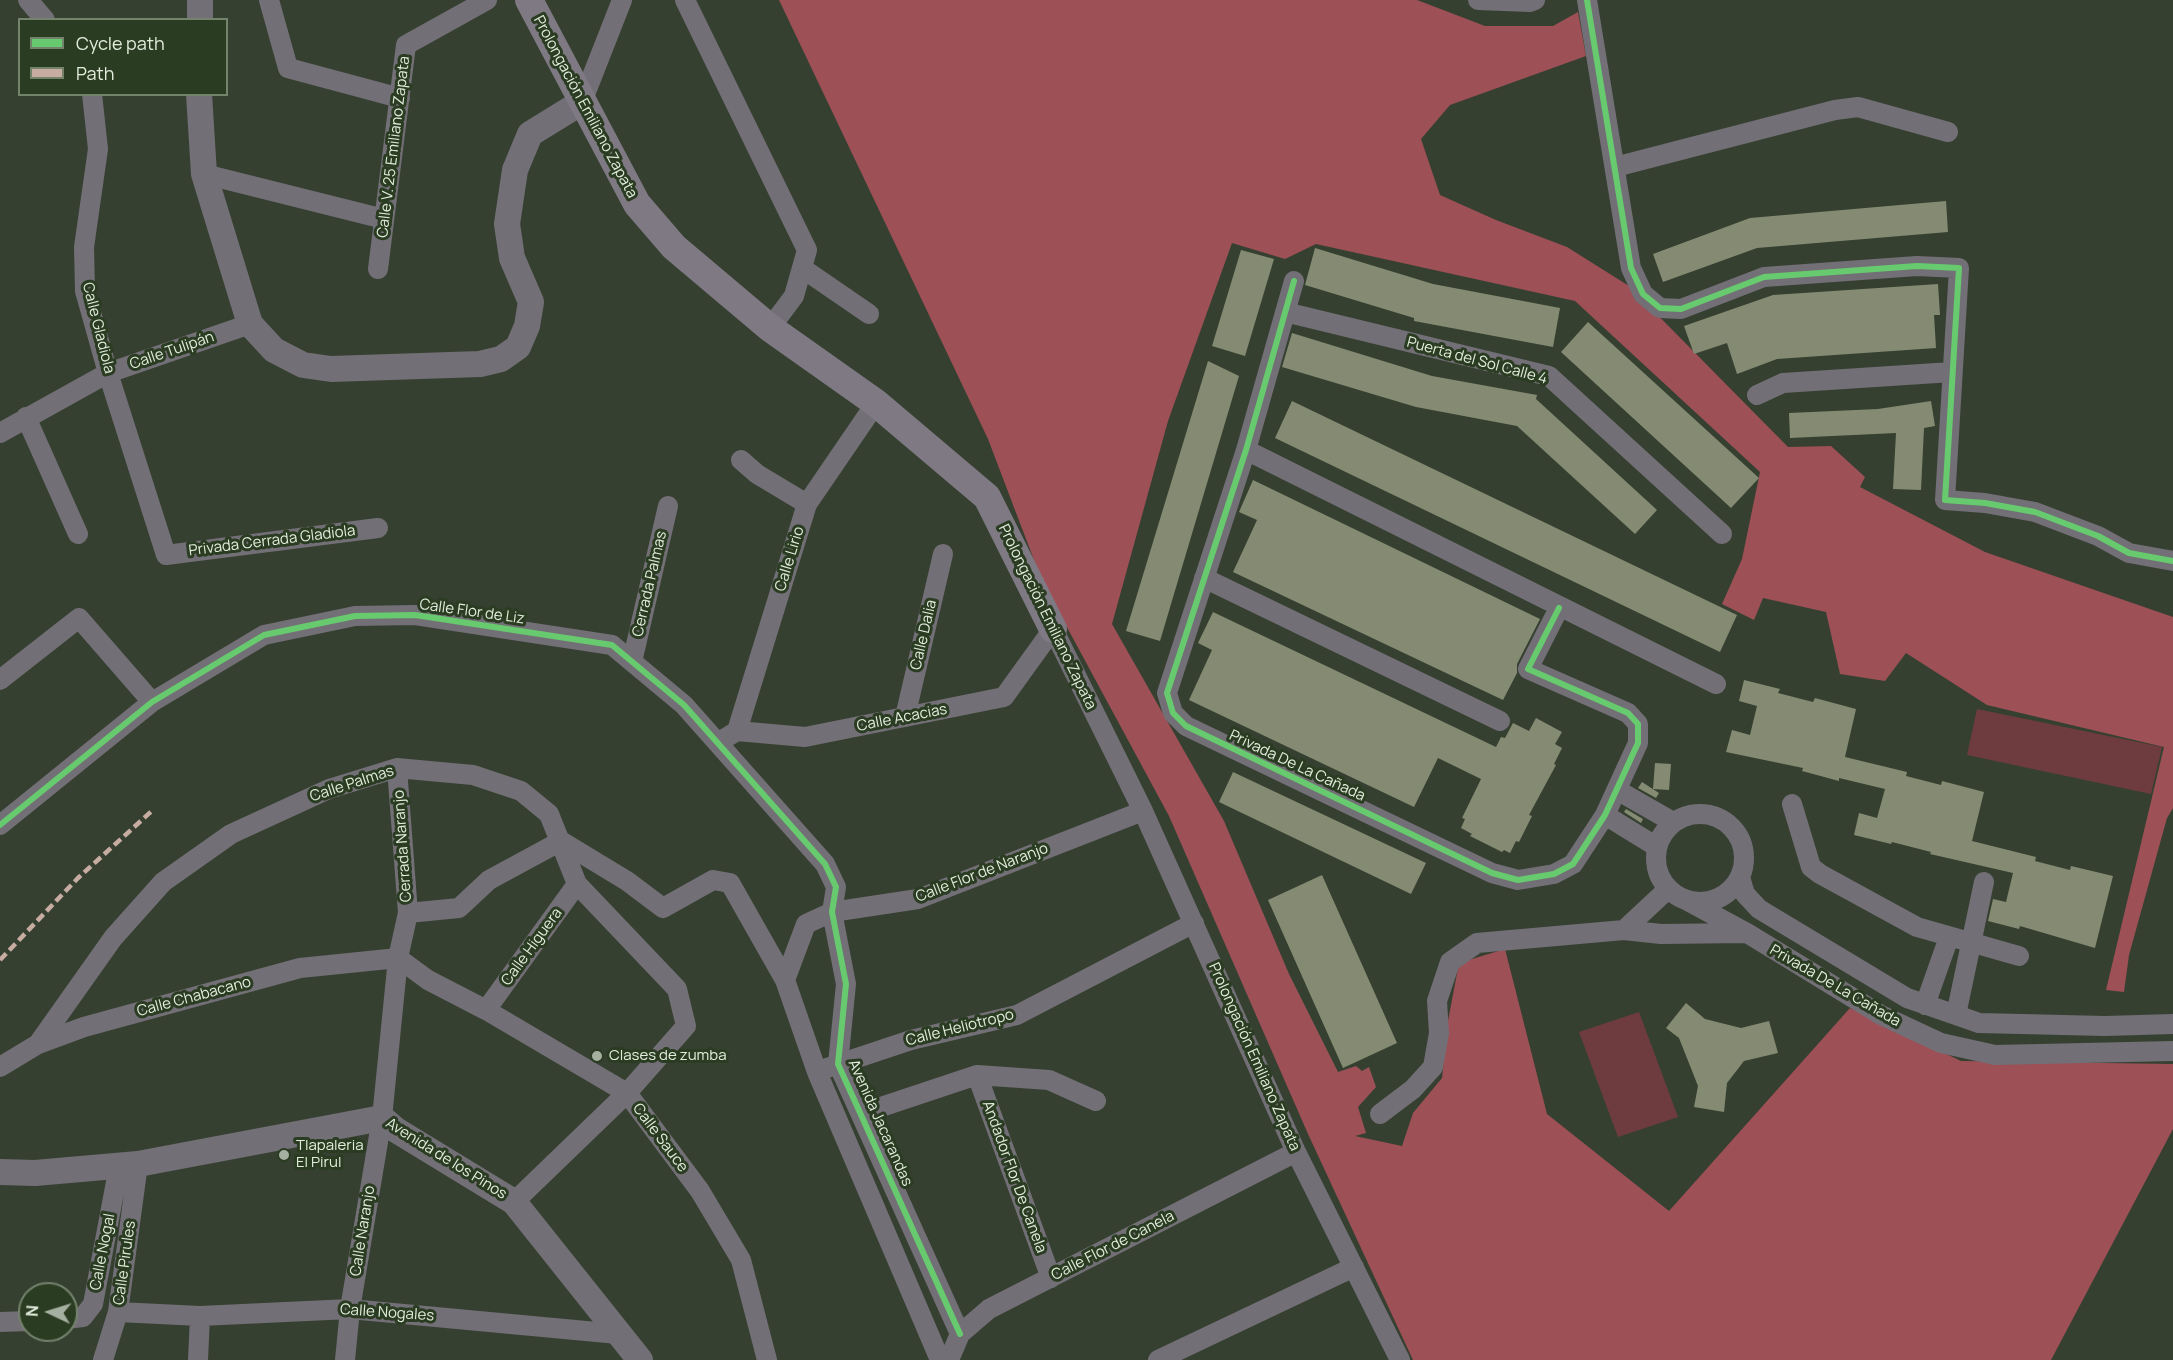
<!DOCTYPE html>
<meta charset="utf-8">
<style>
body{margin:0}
#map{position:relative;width:2173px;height:1360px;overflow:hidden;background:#364031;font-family:Manrope,sans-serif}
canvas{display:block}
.legend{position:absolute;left:18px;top:18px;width:210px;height:78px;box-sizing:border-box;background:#2a3c21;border:2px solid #74836c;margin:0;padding:8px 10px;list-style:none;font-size:18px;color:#e2eddd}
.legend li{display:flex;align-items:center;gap:12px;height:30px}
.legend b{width:30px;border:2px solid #74836c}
.north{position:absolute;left:18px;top:1282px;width:60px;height:60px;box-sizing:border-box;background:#2a3c21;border:2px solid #74836c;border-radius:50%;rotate:274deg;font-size:16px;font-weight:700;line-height:24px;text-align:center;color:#e2eddd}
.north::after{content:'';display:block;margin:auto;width:21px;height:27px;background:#a6b0a1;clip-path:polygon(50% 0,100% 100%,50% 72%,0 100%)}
</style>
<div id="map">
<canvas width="2173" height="1360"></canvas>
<ul class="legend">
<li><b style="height:8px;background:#67ca6e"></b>Cycle path</li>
<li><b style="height:8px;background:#c7aca2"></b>Path</li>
</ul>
<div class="north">N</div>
</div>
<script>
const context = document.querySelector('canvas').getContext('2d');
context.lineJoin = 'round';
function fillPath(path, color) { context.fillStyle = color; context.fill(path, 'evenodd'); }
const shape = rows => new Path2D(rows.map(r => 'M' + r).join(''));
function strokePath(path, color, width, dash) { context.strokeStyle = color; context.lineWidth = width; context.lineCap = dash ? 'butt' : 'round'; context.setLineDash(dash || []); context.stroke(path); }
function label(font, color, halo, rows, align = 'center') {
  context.font = font + ' Manrope,sans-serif'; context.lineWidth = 6; context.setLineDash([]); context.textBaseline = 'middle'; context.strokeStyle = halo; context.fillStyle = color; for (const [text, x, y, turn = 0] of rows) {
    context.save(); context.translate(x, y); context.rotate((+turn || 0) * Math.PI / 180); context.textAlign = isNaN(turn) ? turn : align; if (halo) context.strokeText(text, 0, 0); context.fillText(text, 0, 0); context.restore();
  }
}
const green = shape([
 [1977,709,2162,747,2151,794,1967,755],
 [1639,1012,1678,1117,1618,1137,1579,1032]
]);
const forest = shape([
 [779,0,1417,0,1485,26,1553,26,1578,12,1586,56,1450,105,1421,139,1440,195,1496,220,1567,247,1629,286,1788,447,1831,446,1865,477,1860,487,1985,552,2173,617,2173,808,2167,818,2129,955,2124,992,2106,990,2164,747,1987,705,1906,653,1885,681,1840,674,1826,612,1763,598,1754,620,1722,604,1742,559,1760,472,1575,301,1316,244,1285,259,1232,243,1168,421,1112,624,1224,821,1289,974,1338,1072,1356,1066,1362,1071,1369,1067,1376,1087,1358,1107,1366,1133,1355,1136,1402,1146,1413,1113,1442,1078,1448,1021,1459,963,1505,949,1547,1114,1669,1211,1850,1008,1961,1061,2173,1064,2173,1129,2051,1360,1413,1360,1308,1134,1169,816,1042,581,988,439]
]);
const building = shape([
 [1946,201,1948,232,1757,248,1663,282,1653,254,1750,218],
 [1315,248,1433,284,1560,308,1553,347,1414,321,1414,318,1305,285],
 [1241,250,1274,259,1245,356,1212,346],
 [1938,284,1940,315,1934,315,1936,348,1777,359,1737,374,1727,343,1694,354,1684,326,1773,295],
 [1588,322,1759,478,1731,508,1561,352],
 [1292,333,1432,376,1537,395,1536,399,1657,510,1635,534,1517,426,1416,407,1282,367],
 [1208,361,1239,376,1160,641,1126,631],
 [1292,401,1737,615,1720,652,1275,438],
 [1931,401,1935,426,1924,428,1921,490,1893,489,1896,433,1790,438,1789,413,1878,409],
 [1253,480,1540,619,1517,664,1517,673,1503,700,1233,572,1257,520,1239,512],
 [1213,612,1496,747,1501,737,1505,738,1513,723,1529,731,1536,718,1562,732,1555,744,1562,748,1554,764,1556,765,1529,815,1532,816,1519,842,1516,841,1510,853,1504,850,1502,852,1470,836,1472,834,1461,828,1465,819,1462,818,1481,779,1438,758,1414,807,1189,700,1212,650,1198,643],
 [1744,680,1780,689,1778,693,1813,702,1815,698,1856,709,1845,757,1907,772,1906,776,1941,785,1942,781,1984,792,1972,841,2036,857,2035,861,2070,870,2071,866,2113,876,2095,948,2020,926,2019,929,1988,921,1993,899,2006,902,2013,873,1930,854,1931,852,1892,842,1891,844,1854,835,1859,813,1877,818,1885,789,1839,778,1839,781,1802,771,1803,768,1726,752,1732,730,1750,735,1757,706,1739,701],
 [1655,763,1671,764,1669,790,1653,789],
 [1233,772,1426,863,1411,894,1219,802],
 [1642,782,1659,793,1656,798,1638,788],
 [1626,809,1643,819,1641,823,1624,812],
 [1322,875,1397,1043,1343,1068,1268,900],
 [1686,1003,1705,1019,1741,1028,1769,1021,1778,1053,1744,1061,1727,1083,1724,1112,1694,1107,1698,1086,1679,1038,1666,1028]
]);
const minor = shape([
 [28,0,45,20],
 [269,0,288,68,400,98],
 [685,0,807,250,794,296,770,328],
 [1478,0,1530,2,1535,0],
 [1587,0,1631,268,1643,294,1660,308,1681,309,1764,277,1917,266,1959,268,1945,500,1985,503,2035,512,2098,536,2129,553,2173,561],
 [92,94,98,149,84,247,85,291,108,373,166,555,378,528],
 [582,102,622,0],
 [1615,167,1835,110,1858,107,1948,132],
 [204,174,384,219],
 [802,268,869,314],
 [378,269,406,45,487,0],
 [1294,281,1246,450,1167,693,1173,713,1186,726,1492,873,1518,880,1554,874,1573,864,1605,815,1638,743,1638,724,1628,713,1528,669,1559,608],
 [1285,312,1549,376,1722,534],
 [1757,395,1783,383,1952,372],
 [26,417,78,534],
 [0,433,108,373,250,324],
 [1246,450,1716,684],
 [741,460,757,474,807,504],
 [1204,578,1500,721],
 [632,662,668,506],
 [0,680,79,618,152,702],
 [905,717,943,554],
 [737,731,807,504,876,403],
 [719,742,737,731,805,737,1004,697,1053,629,1143,811,1296,1152,1400,1360],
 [1617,790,1673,822],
 [1792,804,1811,867,1820,874,1917,927,2019,956],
 '1656 858a44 44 0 1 1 88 0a44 44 0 1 1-88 0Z',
 [1605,815,1657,847],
 [0,825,152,702,264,635,355,616,415,615,612,645,684,705,825,864,836,887,832,912,846,984,838,1064,960,1334],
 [561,841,627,881,663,908,713,880,730,883,785,980,817,1072,940,1360],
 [1740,877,1745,894,1759,909,1907,998,1979,1023,2105,1026,2173,1024],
 [1684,899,1747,933,1881,1015,1941,1043,1995,1055,2173,1051],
 [408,913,459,908,489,880,561,841],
 [1624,930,1668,889],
 [398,958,428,980,486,1010,627,1093,700,1191,741,1260,767,1360],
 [785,980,806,924,832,912,918,899,1143,811],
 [1925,1005,1949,937],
 [486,1010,577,884],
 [1956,1015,1984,882],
 [38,1044,113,938,163,882,231,834,329,789,397,768,473,775,521,791,549,814,577,884,677,989,686,1026,627,1093,514,1202],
 [0,1067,38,1044,84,1027,300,968,398,958],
 [827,1068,911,1040,1017,1015,1194,923],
 [977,1075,1051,1278],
 [863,1113,977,1075,1049,1080,1096,1101],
 [1380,1114,1413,1089,1433,1067,1439,1033,1437,1001,1450,962,1477,943,1624,930,1661,934,1745,933],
 [118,1312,200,1316,350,1309,618,1334],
 [66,1319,83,1317,93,1304,119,1166],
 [0,1322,30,1321],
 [103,1360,118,1312,138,1164],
 [198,1360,200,1316],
 [345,1360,350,1309,382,1118,398,958,408,913,397,768],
 [949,1360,960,1334,989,1309,1296,1152],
 [1158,1360,1354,1267]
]);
const tertiary = shape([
 [200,20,200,0],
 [199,94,204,174,250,324,274,350,303,365,331,369,480,364,501,359,518,347,527,326,531,302,512,258,507,224,515,170,530,134,582,102],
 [0,1172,35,1173,138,1164,382,1118,396,1130,514,1202,640,1360]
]);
const secondary = shape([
 [529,0,637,204,674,247,770,328,876,403,987,497,1053,629]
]);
const quiet = shape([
 [0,960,78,878,154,809]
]);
const cycleway = shape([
 [1587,0,1631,268,1643,294,1660,308,1681,309,1764,277,1917,266,1959,268,1945,500,1985,503,2035,512,2098,536,2129,553,2173,561],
 [1294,281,1246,450,1167,693,1173,713,1186,726,1492,873,1518,880,1554,874,1573,864,1605,815,1638,743,1638,724,1628,713,1528,669,1559,608],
 [0,825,152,702,264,635,355,616,415,615,612,645,684,705,825,864,836,887,832,912,846,984,838,1064,960,1334]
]);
const markers = [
 [597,1056,6,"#a6b0a1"],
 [284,1155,6,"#a6b0a1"]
];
const streetNames = [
 ["Prolongación Emiliano Zapata",585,107,62],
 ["Calle V. 25 Emiliano Zapata",394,147,-83],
 ["Calle Gladiola",98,328,76],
 ["Calle Tulipán",172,351,-19],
 ["Puerta del Sol Calle 4",1477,361,15],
 ["Privada Cerrada Gladiola",272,541,-7],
 ["Calle Lirio",790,559,-73],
 ["Cerrada Palmas",650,584,-77],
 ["Calle Flor de Liz",472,612,8],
 ["Prolongación Emiliano Zapata",1047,617,64],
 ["Calle Dalia",924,635,-77],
 ["Calle Acacias",902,718,-11],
 ["Privada De La Cañada",1297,766,25],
 ["Calle Palmas",352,784,-18],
 ["Cerrada Naranjo",403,846,-94],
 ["Calle Flor de Naranjo",982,873,-21],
 ["Calle Higuera",532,947,-54],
 ["Privada De La Cañada",1835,986,30],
 ["Calle Chabacano",194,997,-15],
 ["Calle Heliotropo",960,1028,-14],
 ["Prolongación Emiliano Zapata",1254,1057,66],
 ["Avenida Jacarandas",880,1123,66],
 ["Calle Sauce",660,1138,53],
 ["Avenida de los Pinos",446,1159,32],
 ["Andador Flor De Canela",1014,1177,70],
 ["Calle Naranjo",363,1231,-81],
 ["Calle Flor de Canela",1113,1246,-27],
 ["Calle Nogal",103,1252,-79],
 ["Calle Pirules",125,1263,-82],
 ["Calle Nogales",387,1313,4]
];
const poiNames = [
 ["Clases de zumba",609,1056],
 ["Tlapaleria",296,1146],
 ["El Pirul",296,1163]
];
fillPath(green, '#6e3c3e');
fillPath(forest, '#9d5056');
fillPath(building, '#848b72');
strokePath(minor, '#736f76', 20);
strokePath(tertiary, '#736f76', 26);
strokePath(secondary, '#7f7983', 28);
strokePath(quiet, '#c7aca2', 4.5, [9, 4.5]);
strokePath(cycleway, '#67ca6e', 6);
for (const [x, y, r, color] of markers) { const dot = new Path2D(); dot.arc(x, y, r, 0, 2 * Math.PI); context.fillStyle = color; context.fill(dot); strokePath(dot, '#2a3c21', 2); }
label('15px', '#e2eddd', '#2a3c21', streetNames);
label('15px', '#e2eddd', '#2a3c21', poiNames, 'left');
</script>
